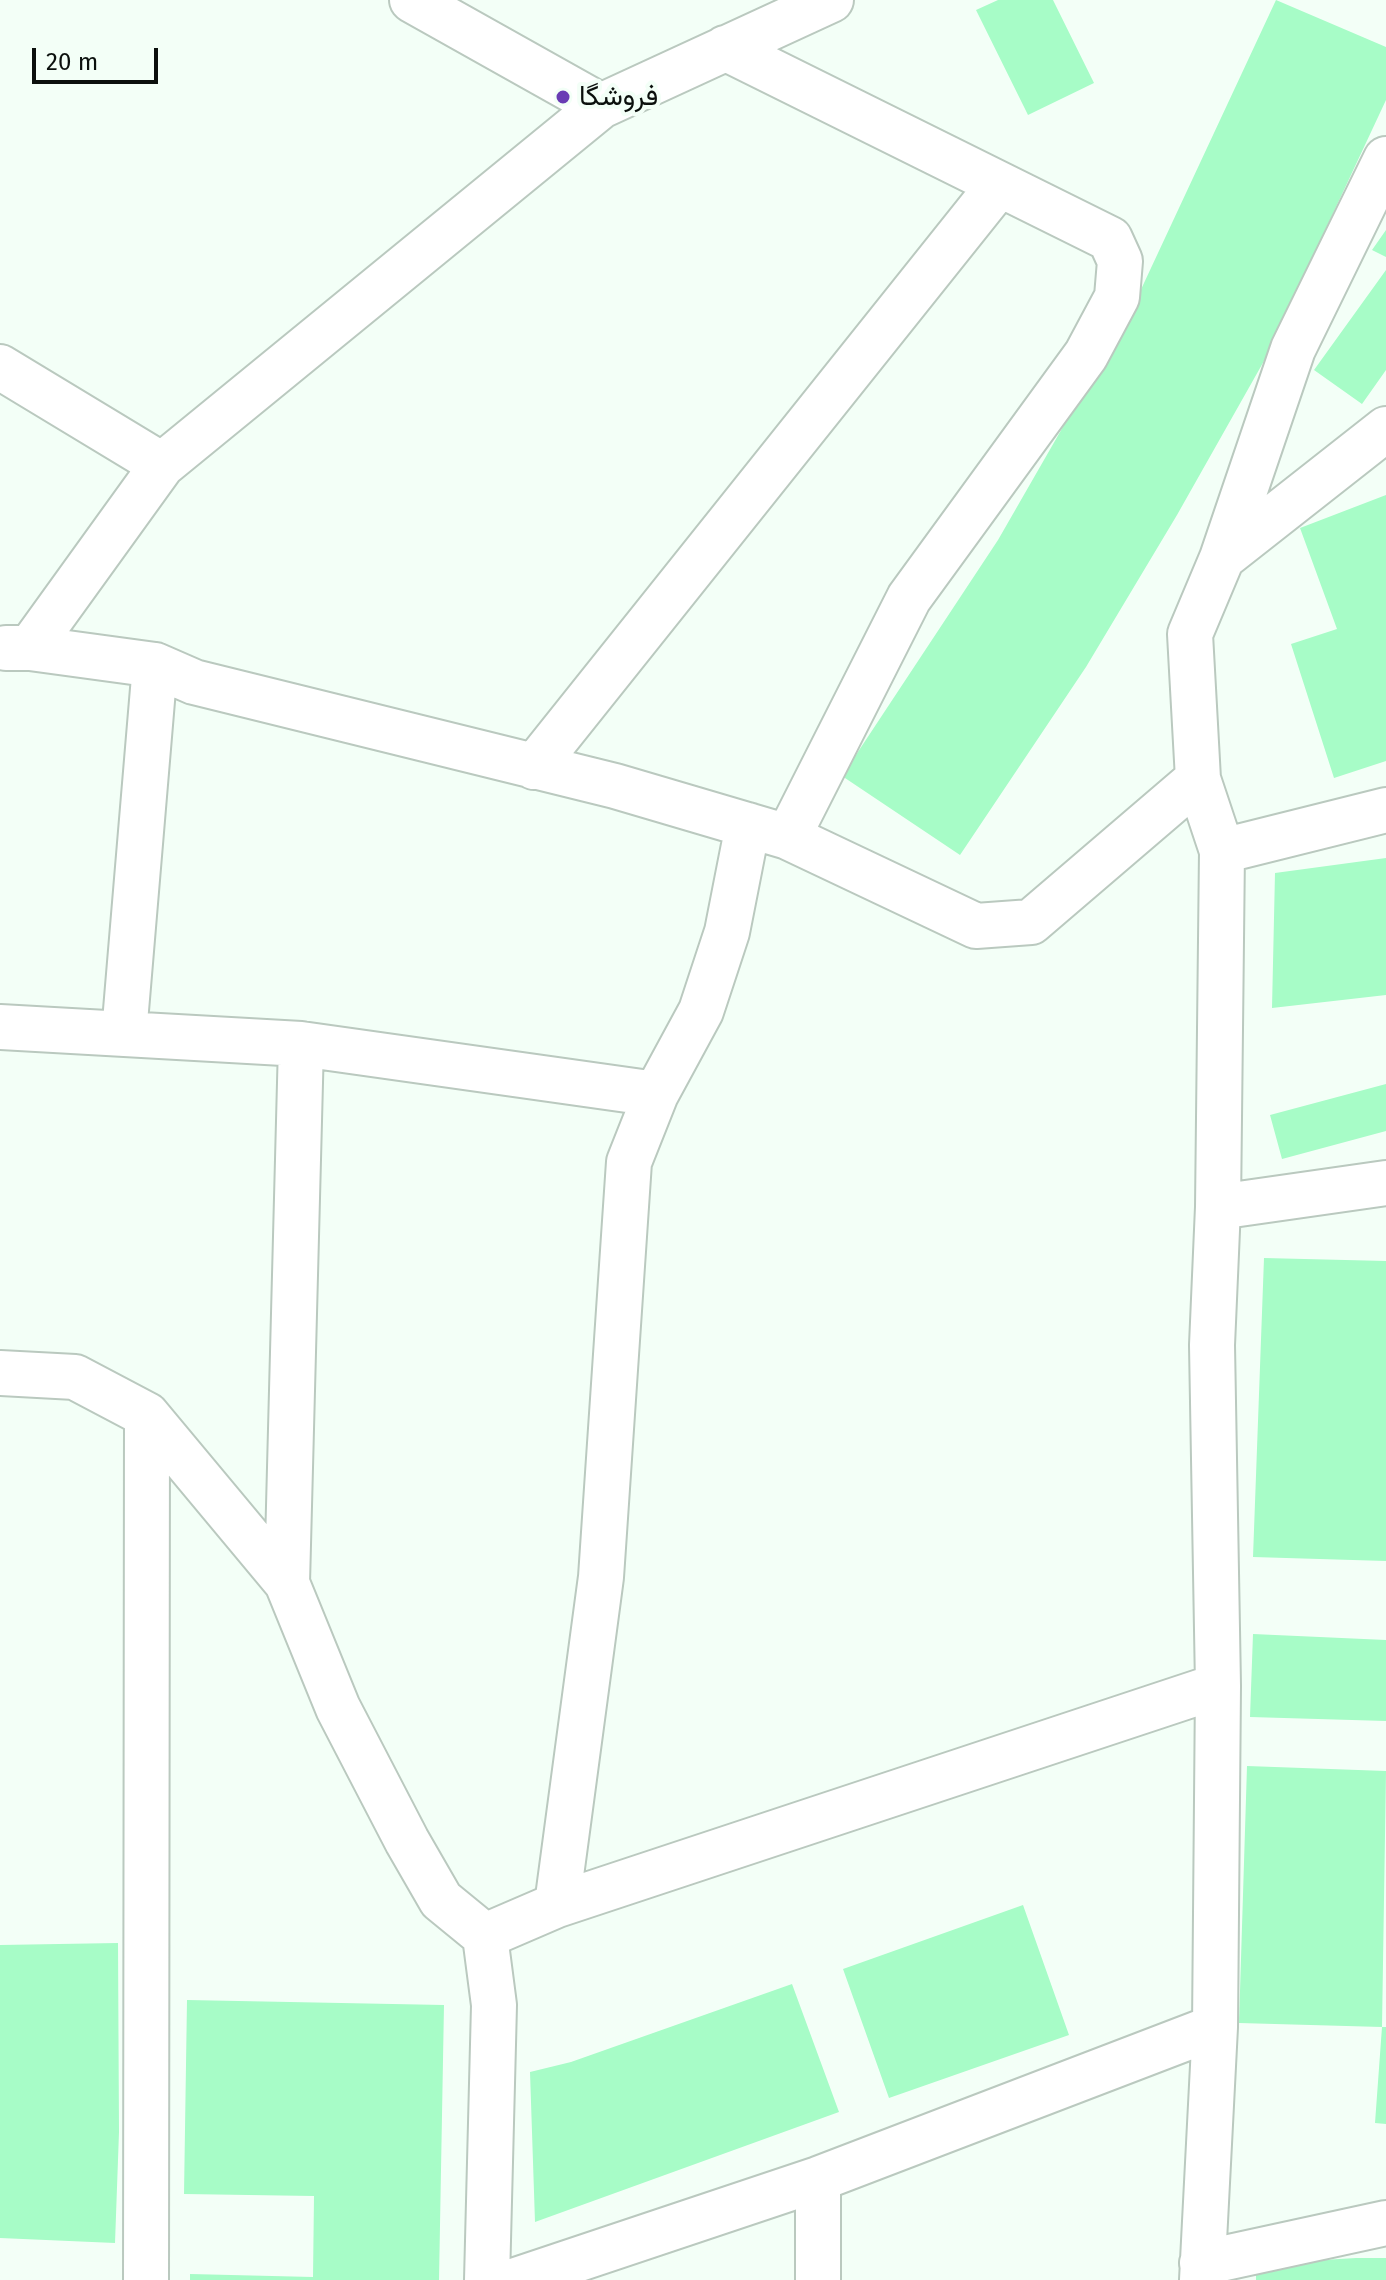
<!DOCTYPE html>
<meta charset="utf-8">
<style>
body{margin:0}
#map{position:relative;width:1386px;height:2280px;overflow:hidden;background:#f3fff7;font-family:"Fira Sans",sans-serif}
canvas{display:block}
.scale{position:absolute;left:32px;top:48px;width:126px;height:36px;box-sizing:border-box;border:4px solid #0b100d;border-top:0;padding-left:10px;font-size:24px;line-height:28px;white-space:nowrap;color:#0b100d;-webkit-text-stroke:6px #f3fff7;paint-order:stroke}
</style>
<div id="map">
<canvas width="1386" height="2280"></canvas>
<div class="scale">20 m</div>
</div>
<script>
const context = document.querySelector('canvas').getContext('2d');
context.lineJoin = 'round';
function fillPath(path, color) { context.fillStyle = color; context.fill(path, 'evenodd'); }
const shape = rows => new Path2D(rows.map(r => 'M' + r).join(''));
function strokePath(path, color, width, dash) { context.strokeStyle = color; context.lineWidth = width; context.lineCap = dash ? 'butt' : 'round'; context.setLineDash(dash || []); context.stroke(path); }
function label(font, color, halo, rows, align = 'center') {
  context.font = font + ' "Fira Sans",Vazirmatn,sans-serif'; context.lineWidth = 8; context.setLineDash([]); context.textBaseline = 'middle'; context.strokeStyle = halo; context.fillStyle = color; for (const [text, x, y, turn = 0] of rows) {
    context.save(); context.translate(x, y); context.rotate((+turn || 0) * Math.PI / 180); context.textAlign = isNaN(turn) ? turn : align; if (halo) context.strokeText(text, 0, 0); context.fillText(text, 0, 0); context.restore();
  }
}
const building = shape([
 [998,0,1053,0,1094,83,1028,115,976,10],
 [1276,0,1386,47,1386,100,1264,361,1177,515,1086,667,960,855,842,776,998,540,1137,298],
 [1386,230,1386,257,1372,250],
 [1386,270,1386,370,1362,404,1314,370],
 [1386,495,1386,761,1334,778,1291,644,1337,629,1300,528],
 [1386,858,1386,995,1272,1008,1275,873],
 [1386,1084,1386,1131,1282,1159,1270,1115],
 [1264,1258,1386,1261,1386,1561,1253,1557],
 [1253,1634,1386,1640,1386,1721,1250,1717],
 [1247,1766,1386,1771,1382,2027,1386,2027,1386,2124,1375,2123,1382,2027,1239,2023],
 [1023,1905,1069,2035,889,2098,843,1969],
 [118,1943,119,2132,115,2243,0,2238,0,1945],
 [792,1984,839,2112,535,2222,530,2072,571,2062],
 [187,2000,444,2005,439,2280,190,2280,190,2274,313,2277,314,2196,184,2194],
 [1356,2258,1386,2258,1386,2280,1256,2280,1256,2264]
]);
const street = shape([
 [412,0,601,106],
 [725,48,1110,239,1120,261,1117,297,1086,355,909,598,788,837],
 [0,367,162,465],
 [1222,558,1386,429],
 [6,648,30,648,162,465,601,106,831,0],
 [30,648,155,665,194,682,615,786,788,837,976,926,1031,922,1198,779,1190,634,1222,558,1293,349,1386,159],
 [534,767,998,186],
 [1198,779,1222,851,1218,1207,1212,1345,1218,1686,1215,2027,1202,2280],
 [1222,851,1386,810],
 [0,1027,301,1044,656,1094],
 [124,1034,155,665],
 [1218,1207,1386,1183],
 [0,1373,75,1377,147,1415,287,1583,338,1708,407,1841,441,1900,485,1936,494,2005,487,2280],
 [287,1583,301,1044],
 [557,1905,601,1577,629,1162,656,1094,701,1011,727,932,748,825],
 [485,1936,557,1905,1218,1686],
 [818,2179,818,2280],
 [1202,2263,1386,2223],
 [146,2280,147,1415],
 [516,2280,818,2179,1215,2027]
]);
const markers = [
 [563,97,8,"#6a3cb4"]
];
const poiNames = [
 ["فروشگا",579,97]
];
fillPath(building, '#a7fcc7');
strokePath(street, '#bac9bf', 48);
strokePath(street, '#fff', 44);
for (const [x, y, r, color] of markers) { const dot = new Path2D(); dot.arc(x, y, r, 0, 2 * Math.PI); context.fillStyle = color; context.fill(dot); strokePath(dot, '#f3fff7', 3); }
label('28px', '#0b100d', '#f3fff7', poiNames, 'left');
</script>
